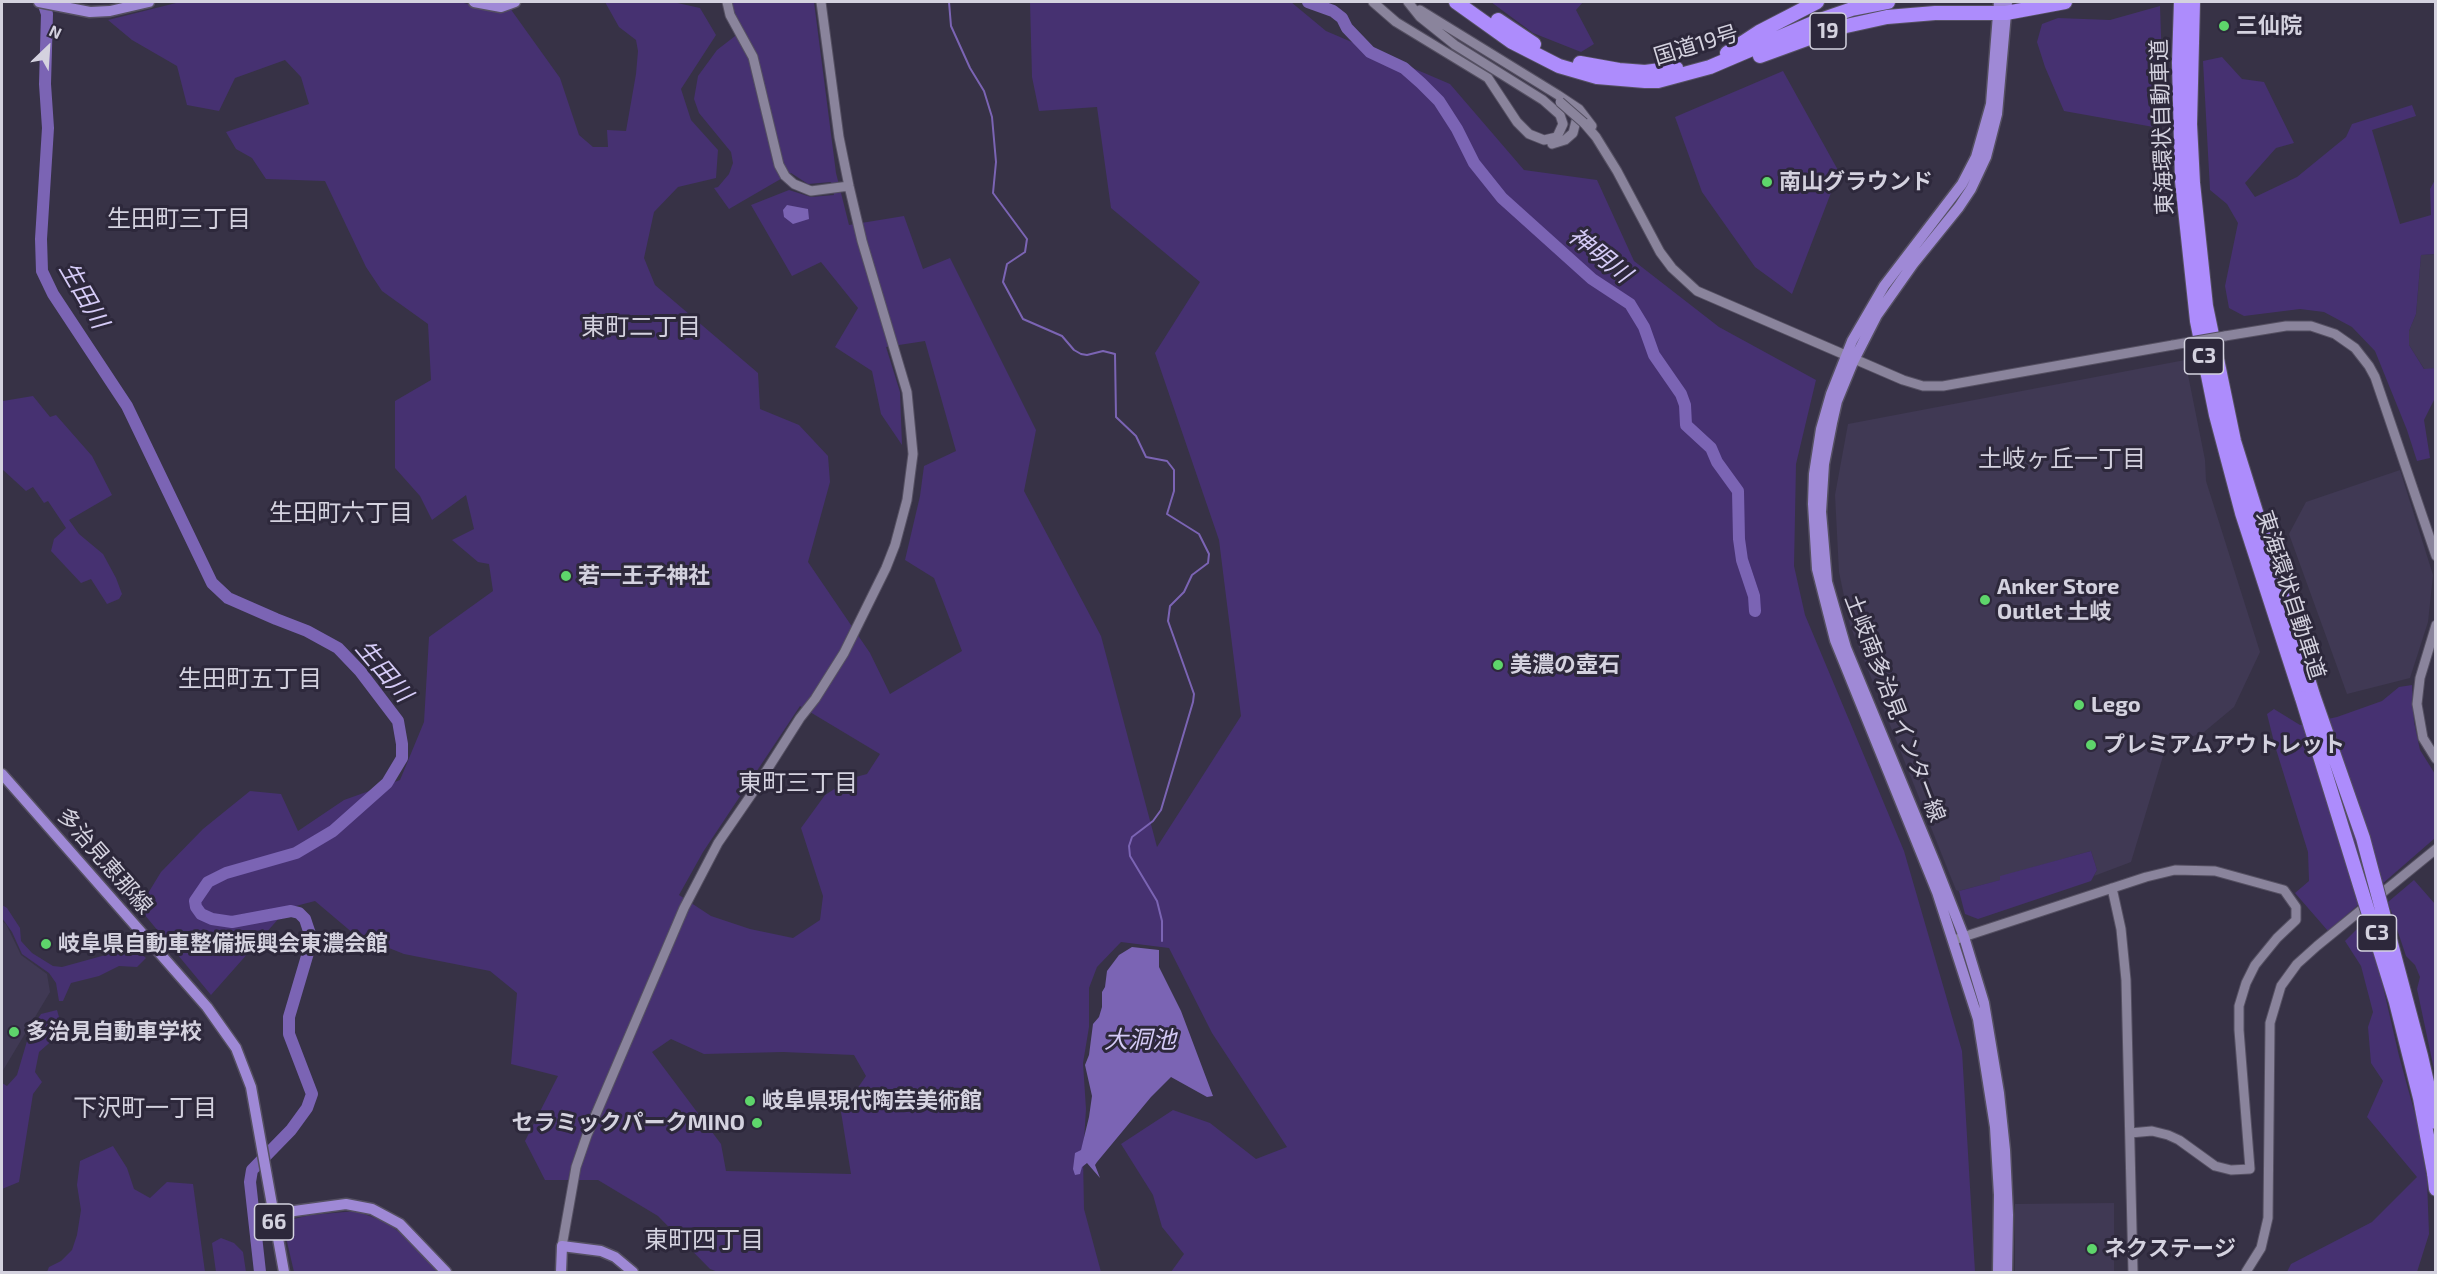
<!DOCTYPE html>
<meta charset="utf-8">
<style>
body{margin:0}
#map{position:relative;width:2437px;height:1274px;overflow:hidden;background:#373246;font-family:"Exo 2",sans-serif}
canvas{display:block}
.frame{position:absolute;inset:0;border:3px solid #d4d2df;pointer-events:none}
.north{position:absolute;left:18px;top:18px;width:60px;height:60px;-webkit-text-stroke:4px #2d283b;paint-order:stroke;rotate:25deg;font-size:16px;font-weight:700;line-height:24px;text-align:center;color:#d4d2df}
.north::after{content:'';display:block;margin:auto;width:21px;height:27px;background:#d4d2df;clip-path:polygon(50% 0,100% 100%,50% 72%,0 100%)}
</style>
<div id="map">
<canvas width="2437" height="1274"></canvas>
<div class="frame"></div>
<div class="north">N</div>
</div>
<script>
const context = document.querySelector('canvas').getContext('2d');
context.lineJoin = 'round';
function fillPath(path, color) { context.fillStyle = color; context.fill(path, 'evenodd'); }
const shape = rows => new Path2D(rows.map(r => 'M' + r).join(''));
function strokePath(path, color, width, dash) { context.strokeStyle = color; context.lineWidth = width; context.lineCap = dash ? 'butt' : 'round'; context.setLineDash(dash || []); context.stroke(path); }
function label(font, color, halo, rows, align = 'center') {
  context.font = font + ' "Exo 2","Noto Sans JP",sans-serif'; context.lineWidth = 6; context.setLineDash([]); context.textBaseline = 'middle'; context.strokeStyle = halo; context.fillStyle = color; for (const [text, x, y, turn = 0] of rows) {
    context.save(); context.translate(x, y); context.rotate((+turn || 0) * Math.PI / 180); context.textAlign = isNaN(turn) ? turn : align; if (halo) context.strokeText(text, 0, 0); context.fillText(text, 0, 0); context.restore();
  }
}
const built = shape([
 [2435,254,2435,368,2425,370,2409,345,2409,331,2416,314,2421,255],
 [2185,360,2205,460,2206,481,2260,652,2234,707,2204,732,2188,738,2170,733,2131,862,2094,876,2097,870,2091,851,2000,877,2001,880,1959,891,1956,890,1850,625,1839,572,1835,495,1848,424],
 [2400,470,2433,575,2428,622,2410,678,2347,694,2289,534,2306,502],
 [2,921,6,924,21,955,47,974,50,992,2,1072],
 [2114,1203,2114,1272,2015,1272,2015,1204]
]);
const green = shape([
 [180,2,459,2,468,4,469,2,509,2,512,11,560,78,579,135,593,147,608,147,607,130,626,131,636,74,638,51,636,40,619,27,605,2,673,2,700,8,716,35,681,89,691,120,718,150,716,178,678,187,654,212,644,258,655,285,758,373,760,409,799,425,828,456,830,482,808,562,870,653,890,694,962,651,934,578,905,560,920,496,924,466,956,451,925,341,886,347,900,392,902,445,881,414,872,371,835,347,858,308,821,262,792,276,751,205,789,190,811,197,834,195,831,182,808,184,791,173,729,209,714,188,718,187,729,174,733,163,731,152,699,113,694,99,698,76,717,50,739,33,727,2,814,2,836,173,849,225,904,216,923,269,950,258,1036,430,1024,491,1101,636,1157,847,1241,716,1219,540,1155,353,1200,282,1111,208,1097,107,1039,111,1032,77,1030,2,1291,2,1326,31,1450,84,1524,170,1597,180,1634,261,1719,327,1816,380,1796,464,1794,566,1805,615,1904,851,1962,1051,1975,1272,1171,1272,1184,1254,1162,1227,1153,1195,1121,1144,1173,1110,1210,1123,1256,1159,1287,1147,1212,1033,1169,948,1121,942,1097,967,1089,988,1089,1027,1083,1063,1086,1109,1083,1156,1084,1209,1101,1272,718,1272,710,1269,658,1216,598,1180,545,1180,525,1141,558,1076,511,1064,517,993,490,971,404,954,354,934,315,901,288,908,211,995,139,908,161,872,203,829,250,791,281,794,298,831,344,800,400,780,424,722,429,637,493,591,489,564,478,562,452,540,474,529,466,495,432,520,420,496,395,468,395,401,431,380,428,324,382,291,366,267,325,181,266,179,252,158,236,149,226,132,309,104,301,77,285,60,235,78,219,111,187,105,177,66,132,40,108,20],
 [800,706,880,754,867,774,852,778,825,795,801,828,823,896,820,920,793,938,750,929,711,916,679,895,703,852],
 [671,1039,704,1054,783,1052,854,1055,866,1076,841,1112,851,1174,726,1171,721,1144,652,1052],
 [1491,2,1583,2,1576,10,1594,44,1581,52,1533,33],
 [2160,6,2162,62,2156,87,2159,128,2064,111,2045,67,2037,42,2042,24,2058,18,2110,20],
 [2222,57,2242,79,2264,82,2294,143,2276,148,2245,183,2255,197,2297,177,2346,137,2352,124,2412,105,2416,116,2372,130,2400,224,2431,215,2430,189,2435,180,2435,254,2421,255,2416,314,2409,331,2409,345,2424,369,2435,368,2435,398,2424,420,2430,458,2417,461,2407,430,2375,351,2352,327,2324,312,2300,309,2244,316,2229,308,2225,286,2238,223,2227,204,2210,190,2203,61],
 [1783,71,1839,172,1792,294,1755,267,1702,192,1675,117],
 [33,396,50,417,56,415,92,456,112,495,69,520,79,534,103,554,116,578,122,594,119,599,107,604,91,579,81,583,51,551,54,539,66,528,48,501,44,503,33,487,26,491,2,469,2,399,3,401],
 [2412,685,2414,722,2420,750,2435,774,2435,838,2328,931,2295,893,2309,881,2308,852,2275,746,2267,714,2274,709,2300,725,2337,717,2382,701,2399,687],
 [2091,851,2097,870,2091,881,1978,919,1965,914,1959,891,2000,880,2000,876],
 [2414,880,2435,904,2435,1074,2417,989,2420,977,2415,965,2406,956,2388,902],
 [2,905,7,908,20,928,21,941,32,953,53,966,62,967,120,951,130,945,146,958,137,967,119,966,99,976,71,983,63,1001,59,1001,56,983,49,973,22,954,12,932,2,918],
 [2364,922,2378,965,2399,1056,2418,1125,2427,1180,2429,1234,2417,1272,2287,1272,2291,1264,2372,1222,2417,1177,2367,1117,2383,1081,2371,1063,2368,1027,2373,1012,2361,966,2345,941],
 [57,1010,62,1028,55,1038,39,1052,35,1072,42,1082,33,1094,19,1182,2,1189,2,1083,7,1086,17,1075,30,1031,41,1014],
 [113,1146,127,1168,134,1189,150,1198,167,1182,193,1184,205,1272,47,1272,49,1267,61,1261,72,1250,77,1235,81,1210,77,1185,80,1161],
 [356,1211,388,1223,418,1248,438,1272,294,1272,285,1233,289,1220,311,1215],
 [221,1238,234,1243,243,1252,246,1272,216,1272,212,1243]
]);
const water = shape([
 [787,205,808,209,809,219,793,224,784,217,783,210],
 [1132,947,1159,950,1159,967,1181,1011,1213,1096,1207,1097,1171,1077,1151,1097,1097,1162,1095,1165,1100,1178,1087,1163,1082,1167,1080,1174,1075,1175,1073,1169,1075,1153,1081,1150,1089,1117,1092,1096,1085,1065,1089,1055,1093,1024,1099,1017,1102,1007,1102,992,1105,987,1107,971,1119,955]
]);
const stream = shape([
 [949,2,951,26,970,68,984,91,992,117,996,162,993,193,1027,239,1025,252,1007,264,1003,282,1023,319,1062,336,1074,350,1081,354,1087,355,1103,351,1115,354,1116,417,1136,436,1146,457,1167,461,1174,470,1174,491,1167,514,1199,534,1209,554,1208,563,1192,575,1184,592,1170,606,1168,621,1194,694,1193,702,1161,810,1153,821,1132,837,1129,846,1130,856,1157,901,1162,921,1162,941]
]);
const river = shape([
 [43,2,47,14,45,84,48,128,41,239,42,271,53,294,127,406,212,583,228,598,276,619,307,631,338,648,360,671,398,721,402,744,402,758,387,783,333,831,296,853,226,873,208,882,195,901,196,907,201,914,212,919,232,922,291,911,299,913,305,919,311,937,310,946,289,1017,289,1034,312,1094,307,1108,291,1130,252,1170,250,1182,260,1272],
 [1308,2,1333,11,1342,18,1347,28,1370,52,1404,68,1421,83,1439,101,1457,129,1474,163,1502,198,1592,279,1630,304,1644,327,1654,355,1681,394,1685,405,1686,425,1711,448,1717,462,1738,491,1739,539,1742,560,1754,596,1755,611]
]);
const minor = shape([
 [727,2,730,15,753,57,779,165,785,176,794,184,811,191,849,186],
 [1373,2,1396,22,1488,78,1517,122,1529,134,1544,140,1557,137,1563,124,1560,115,1543,100,1455,45,1420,17,1408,2],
 [1420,10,1558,95,1579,109,1592,126],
 [1584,123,1596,137,1617,171,1660,252,1672,268,1697,291,1903,380,1923,386,1943,386,2173,345],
 [1552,144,1565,140,1573,133,1576,121],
 [2225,336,2286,326,2311,326,2335,334,2355,348,2369,366,2375,377,2436,556],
 [2436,625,2420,678,2417,704,2423,738,2436,759],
 [2112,888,2121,929,2126,980,2133,1272],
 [1957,939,2146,877,2175,870,2215,871,2284,890,2296,907,2296,920,2277,938,2255,965,2246,983,2239,1006,2239,1030,2250,1169,2231,1170,2215,1166,2179,1140,2168,1135,2152,1131,2130,1133],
 [562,1246,576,1167,587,1135,684,908,718,843,751,795,800,718,815,699,844,653,886,568,895,545,907,500,913,454,907,392,862,241,849,186,839,137,821,2],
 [2246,1272,2261,1248,2268,1218,2270,1023,2281,986,2297,964,2317,946,2436,849]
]);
const major = shape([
 [39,2,90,12,110,11,149,2],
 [474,2,501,7,515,2],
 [2007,2,1997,114,1986,157,1971,189,1959,207,1913,264,1877,315,1853,362,1837,401,1832,423,1824,464,1821,512,1827,582,1846,648,1935,863,1964,937,1984,1003,1999,1093,2005,1150,2008,1215,2007,1272],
 [2,774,207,1007,236,1048,251,1087,284,1272],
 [272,1214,346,1204,372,1209,400,1224,446,1272],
 [561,1272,562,1246,601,1251,615,1257,633,1272],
 [1998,1272,1999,1195,1995,1127,1978,1019,1937,892,1835,640,1817,569,1813,504,1814,474,1821,429,1831,394,1852,341,1884,286,1962,184,1976,157,1991,104,1999,2]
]);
const highway = shape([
 [1456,2,1512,42,1559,66,1597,77,1645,81,1658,81,1710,67,1820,20,1852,9,1888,2],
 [2181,2,2179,63,2182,181,2197,321,2216,415,2242,513,2302,698],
 [2193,2,2190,124,2193,183,2206,306,2234,441,2313,695],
 [1498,20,1534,44],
 [1727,53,1759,32,1817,2],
 [1760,56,1837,28,1887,17,1935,13,2006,13,2065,2],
 [1580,63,1619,70,1645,72,1676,68],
 [2434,1173,2436,1189]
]);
const minorBridge = shape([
 [1560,102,1584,123],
 [2173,345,2225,336]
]);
const highwayBridge = shape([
 [2313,695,2363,838,2421,1056,2436,1122],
 [2302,698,2396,1002,2420,1098,2434,1173]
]);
const markers = [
 [2224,26,6,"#5ed56b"],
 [1767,182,6,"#5ed56b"],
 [566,576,6,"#5ed56b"],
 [1985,600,6,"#5ed56b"],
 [1498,665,6,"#5ed56b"],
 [2079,705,6,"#5ed56b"],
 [2091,745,6,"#5ed56b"],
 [46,944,6,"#5ed56b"],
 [14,1032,6,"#5ed56b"],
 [750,1101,6,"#5ed56b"],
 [757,1123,6,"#5ed56b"],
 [2092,1249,6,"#5ed56b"]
];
const shields = [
 [1828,31,36],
 [2204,356,39],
 [2377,933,39],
 [274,1222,39]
];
const shieldNames = [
 ["19",1828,31],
 ["C3",2204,356],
 ["C3",2377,933],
 ["66",274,1222]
];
const poiNames = [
 ["三仙院",2236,26],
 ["南山グラウンド",1779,182],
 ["若一王子神社",578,576],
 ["Anker Store",1997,587],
 ["Outlet 土岐",1997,612],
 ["美濃の壺石",1510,665],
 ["Lego",2091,705],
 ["プレミアムアウトレット",2103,745],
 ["岐阜県自動車整備振興会東濃会館",58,944],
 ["多治見自動車学校",26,1032],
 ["岐阜県現代陶芸美術館",762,1101],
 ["セラミックパークMINO",745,1123,"right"],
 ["ネクステージ",2104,1249]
];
const streetNames = [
 ["国道19号",1696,45,-17],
 ["東海環状自動車道",2162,127,-92],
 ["東海環状自動車道",2291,595,72],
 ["土岐南多治見インター線",1895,708,69],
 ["多治見恵那線",105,861,49]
];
const neighbourhoodNames = [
 ["生田町三丁目",179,219],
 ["東町二丁目",641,327],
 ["土岐ヶ丘一丁目",2062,459],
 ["生田町六丁目",341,513],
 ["生田町五丁目",250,679],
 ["東町三丁目",798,783],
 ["下沢町一丁目",145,1108],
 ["東町四丁目",704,1240]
];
const waterNames = [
 ["神明川",1600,255,39],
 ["生田川",84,295,60],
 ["生田川",384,671,50],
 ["大洞池",1140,1040]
];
fillPath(built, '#403954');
fillPath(green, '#463171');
fillPath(water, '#7b64b4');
strokePath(stream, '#7b64b4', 2);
strokePath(river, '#7b64b4', 12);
strokePath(minor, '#555062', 11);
strokePath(major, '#555062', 13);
strokePath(highway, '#555062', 16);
strokePath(minor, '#8a849c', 9);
strokePath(major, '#9f89d6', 10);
strokePath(highway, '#ad8cfc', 14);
strokePath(minorBridge, '#555062', 11, []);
strokePath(highwayBridge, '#555062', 16, []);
strokePath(minorBridge, '#8a849c', 9);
strokePath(highwayBridge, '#ad8cfc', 14);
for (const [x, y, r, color] of markers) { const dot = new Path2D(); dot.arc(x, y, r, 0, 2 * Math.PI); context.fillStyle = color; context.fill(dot); strokePath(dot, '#2d283b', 2); }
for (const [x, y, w] of shields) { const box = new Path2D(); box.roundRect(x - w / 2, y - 18, w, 36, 4.5); context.fillStyle = '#2d283b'; context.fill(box); strokePath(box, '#d4d2df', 1.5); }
label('bold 21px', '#d4d2df', null, shieldNames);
label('bold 22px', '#d4d2df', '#2d283b', poiNames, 'left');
label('22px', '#d4d2df', '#2d283b', streetNames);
label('24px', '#d4d2df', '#2d283b', neighbourhoodNames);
label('italic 24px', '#d5cbf7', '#2d283b', waterNames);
</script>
